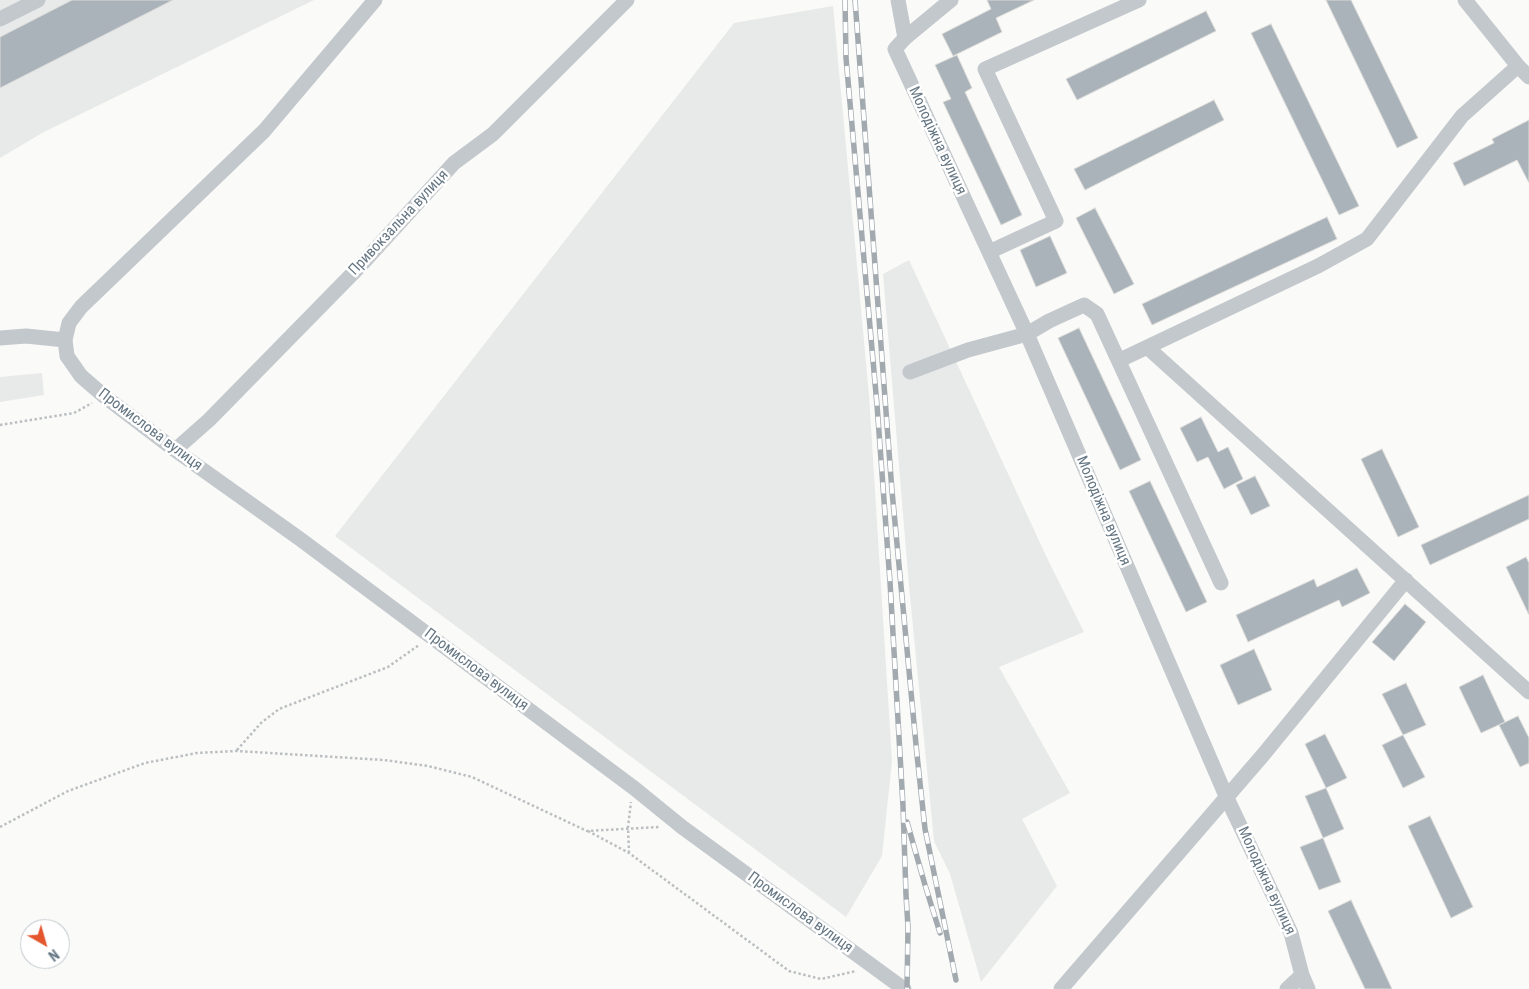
<!DOCTYPE html>
<meta charset="utf-8">
<style>
body{margin:0}
#map{position:relative;width:1529px;height:989px;overflow:hidden;background:#fafaf8;font-family:"Roboto Condensed",sans-serif}
canvas{display:block}
.north{position:absolute;left:20px;top:919px;width:50px;height:50px;box-sizing:border-box;background:#fff;border:1px solid #c1c8cd;border-radius:50%;rotate:142deg;font-size:14px;font-weight:700;line-height:20px;text-align:center;color:#657683}
.north::after{content:'';display:block;margin:auto;width:18px;height:22px;background:#e4572e;clip-path:polygon(50% 0,100% 100%,50% 72%,0 100%)}
</style>
<div id="map">
<canvas width="1529" height="989"></canvas>
<div class="north">N</div>
</div>
<script>
const context = document.querySelector('canvas').getContext('2d');
context.lineJoin = 'round';
function fillPath(path, color) { context.fillStyle = color; context.fill(path, 'evenodd'); }
const shape = rows => new Path2D(rows.map(r => 'M' + r).join(''));
function strokePath(path, color, width, dash) { context.strokeStyle = color; context.lineWidth = width; context.lineCap = dash ? 'butt' : 'round'; context.setLineDash(dash || []); context.stroke(path); }
function label(font, color, halo, rows, align = 'center') {
  context.font = font + ' "Roboto Condensed",sans-serif'; context.lineWidth = 5; context.setLineDash([]); context.textBaseline = 'middle'; context.strokeStyle = halo; context.fillStyle = color; for (const [text, x, y, turn = 0] of rows) {
    context.save(); context.translate(x, y); context.rotate((+turn || 0) * Math.PI / 180); context.textAlign = isNaN(turn) ? turn : align; if (halo) context.strokeText(text, 0, 0); context.fillText(text, 0, 0); context.restore();
  }
}
const built = shape([
 [0,0,314,0,44,132,0,158],
 [833,6,869,395,892,761,882,856,846,917,335,536,734,23],
 [909,260,1048,560,1084,632,999,667,1070,793,1022,819,1057,886,981,982,950,874,934,841,909,586,883,274],
 [42,373,44,395,0,402,0,377]
]);
const building = shape([
 [72,0,173,0,0,88,0,37,72,0],
 [987,0,1034,0,996,18,1002,32,953,56,942,34,991,9,987,0],
 [1326,0,1351,0,1418,138,1397,148,1326,0],
 [1206,11,1216,31,1077,100,1066,79,1206,11],
 [1271,24,1359,206,1339,215,1251,33,1271,24],
 [957,55,972,88,965,92,1022,215,1001,225,943,102,951,99,935,65,957,55],
 [1214,100,1224,120,1085,190,1074,169,1214,100],
 [1529,120,1529,183,1517,160,1464,186,1453,163,1494,143,1492,139,1529,120],
 [1095,208,1134,284,1114,294,1076,218,1095,208],
 [1327,217,1337,239,1152,325,1142,304,1327,217],
 [1050,236,1067,273,1036,287,1020,250,1050,236],
 [1079,328,1141,460,1120,470,1058,338,1079,328],
 [1201,417,1218,452,1228,447,1243,479,1224,489,1208,457,1197,462,1180,428,1201,417],
 [1382,449,1419,527,1398,537,1361,459,1382,449],
 [1255,476,1270,506,1251,515,1236,485,1255,476],
 [1150,481,1207,602,1186,612,1129,491,1150,481],
 [1529,495,1529,519,1430,565,1421,545,1529,495],
 [1526,557,1529,563,1529,615,1506,567,1526,557],
 [1357,568,1370,593,1342,607,1339,600,1248,642,1236,615,1314,579,1317,587,1357,568],
 [1405,604,1426,622,1394,661,1372,642,1405,604],
 [1254,649,1272,690,1238,705,1220,665,1254,649],
 [1483,675,1505,722,1481,733,1459,687,1483,675],
 [1406,683,1426,725,1403,735,1382,694,1406,683],
 [1518,716,1529,738,1529,763,1520,767,1499,725,1518,716],
 [1325,734,1347,778,1326,788,1305,744,1325,734],
 [1403,735,1425,777,1403,788,1382,745,1403,735],
 [1326,788,1344,829,1323,838,1305,796,1326,788],
 [1430,816,1473,907,1451,918,1408,826,1430,816],
 [1323,838,1341,882,1319,890,1300,847,1323,838],
 [1351,900,1392,989,1365,989,1328,911,1351,900]
]);
const path = shape([
 [0,425,74,413,92,403],
 [237,750,261,723,279,709,388,667,419,645],
 [0,827,68,791,145,763,197,753,237,751,384,760,428,766,472,777,587,831,659,827],
 [588,831,629,853,789,971,821,979,856,971],
 [629,853,628,827,631,802]
]);
const minor = shape([
 [375,0,264,131,81,307,69,323,65,340,67,356,81,376,104,396,175,450,300,539,634,788,682,827,904,989],
 [898,0,905,38],
 [951,0,905,38,895,49,1027,334,1226,796,1291,933,1302,975,1308,989],
 [1465,0,1518,66,1529,77],
 [0,19,38,0],
 [989,252,1056,221,985,69,1139,0],
 [0,338,26,336,65,340],
 [1147,347,1529,692],
 [1120,360,1318,266,1367,239,1462,116,1518,66],
 [910,372,968,350,1027,334,1049,321,1084,305,1097,314,1221,583],
 [175,450,209,420,361,265,454,163,493,134,627,0],
 [1061,989,1263,755,1406,580],
 [1287,989,1302,975]
]);
const rail = shape([
 [845,0,846,58,877,405,890,582,903,806,906,895,908,927,907,989],
 [855,0,892,491,917,755,925,829,956,980],
 [907,822,925,885,940,933]
]);
const streetNames = [
 ["Молодіжна вулиця",937,141,65],
 ["Привокзальна вулиця",399,223,-47],
 ["Промислова вулиця",150,430,37],
 ["Молодіжна вулиця",1103,511,67],
 ["Промислова вулиця",476,670,37],
 ["Молодіжна вулиця",1266,881,65],
 ["Промислова вулиця",800,913,36]
];
fillPath(built, '#e8e9e9');
fillPath(building, '#aab3b9');
strokePath(building, '#dcdcda', 1);
strokePath(path, '#bbbfc2', 2.5, [2.5, 2.5]);
strokePath(minor, '#c3c8cc', 15);
strokePath(rail, '#a2aab0', 5.5);
strokePath(rail, '#fff', 4, [11]);
label('15px', '#657683', '#fff', streetNames);
</script>
